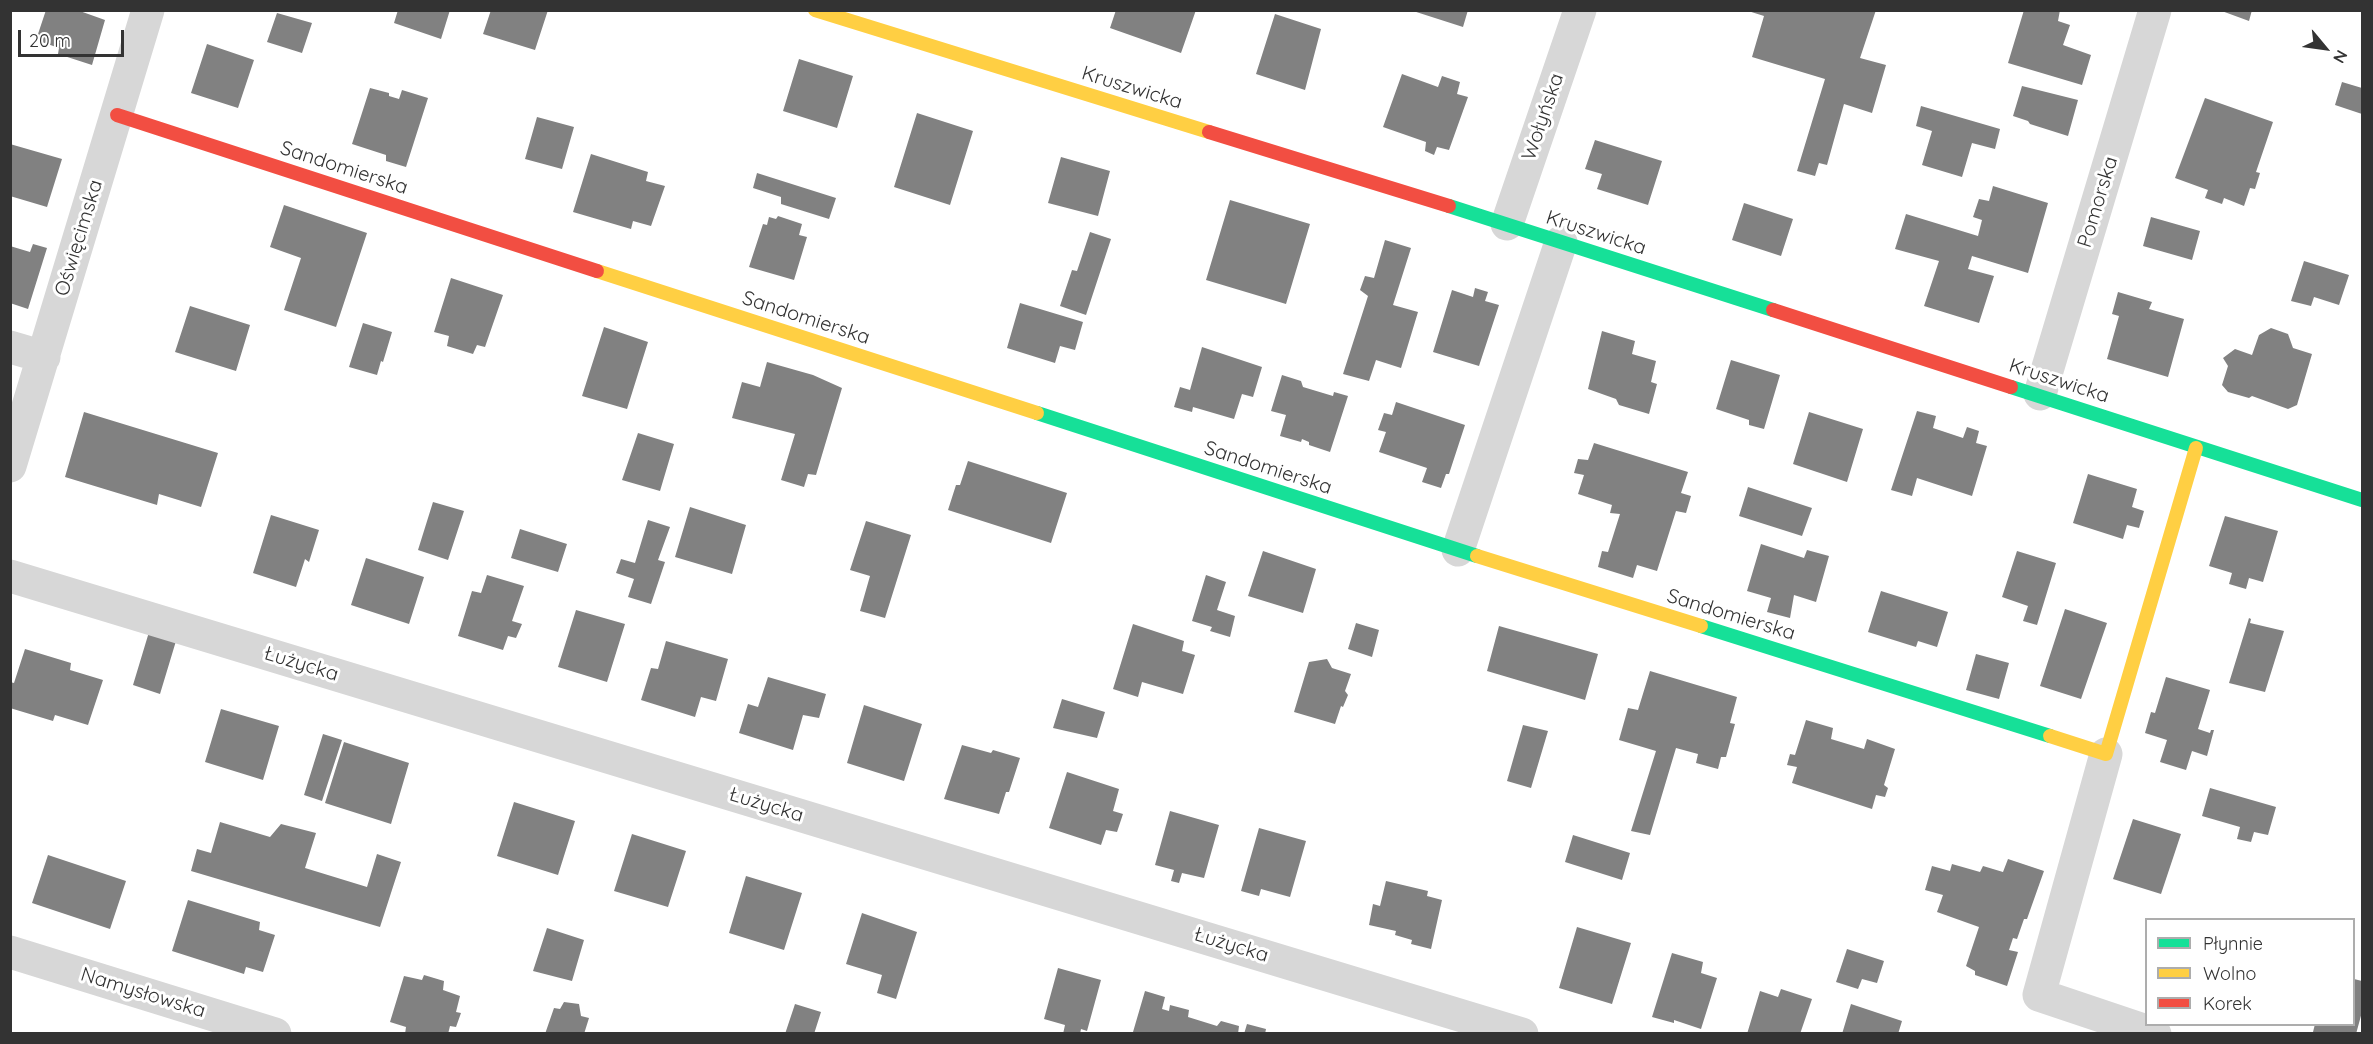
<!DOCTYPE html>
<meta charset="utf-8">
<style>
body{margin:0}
#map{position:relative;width:2373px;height:1044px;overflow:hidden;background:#fff;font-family:Quicksand,sans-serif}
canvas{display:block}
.frame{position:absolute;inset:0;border:12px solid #333;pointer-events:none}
.legend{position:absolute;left:2145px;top:918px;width:210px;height:108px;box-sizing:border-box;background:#fff;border:2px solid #adadad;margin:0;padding:8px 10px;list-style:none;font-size:18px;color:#333}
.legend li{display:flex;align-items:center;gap:12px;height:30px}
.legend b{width:30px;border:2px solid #adadad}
.north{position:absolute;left:2295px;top:18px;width:60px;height:60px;-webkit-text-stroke:4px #fff;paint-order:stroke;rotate:119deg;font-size:16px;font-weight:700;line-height:24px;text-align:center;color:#333}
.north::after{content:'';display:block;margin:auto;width:21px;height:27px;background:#333;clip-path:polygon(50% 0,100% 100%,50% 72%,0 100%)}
.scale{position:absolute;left:18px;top:30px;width:106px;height:27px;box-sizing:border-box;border:3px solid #333;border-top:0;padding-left:8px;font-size:18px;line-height:21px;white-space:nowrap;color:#333;-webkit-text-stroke:4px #fff;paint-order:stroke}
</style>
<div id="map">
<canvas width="2373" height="1044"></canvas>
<div class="frame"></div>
<ul class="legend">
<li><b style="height:8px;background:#16e098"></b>Płynnie</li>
<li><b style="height:8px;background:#ffcf43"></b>Wolno</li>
<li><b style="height:8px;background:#f24e42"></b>Korek</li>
</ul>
<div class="north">N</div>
<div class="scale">20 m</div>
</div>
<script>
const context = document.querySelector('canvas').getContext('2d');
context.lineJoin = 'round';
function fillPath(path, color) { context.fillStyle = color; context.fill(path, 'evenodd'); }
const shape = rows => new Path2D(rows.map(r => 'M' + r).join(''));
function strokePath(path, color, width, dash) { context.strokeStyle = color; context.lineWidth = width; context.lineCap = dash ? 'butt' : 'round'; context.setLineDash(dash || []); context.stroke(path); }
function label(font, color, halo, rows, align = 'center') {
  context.font = font + ' Quicksand,sans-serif'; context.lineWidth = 6; context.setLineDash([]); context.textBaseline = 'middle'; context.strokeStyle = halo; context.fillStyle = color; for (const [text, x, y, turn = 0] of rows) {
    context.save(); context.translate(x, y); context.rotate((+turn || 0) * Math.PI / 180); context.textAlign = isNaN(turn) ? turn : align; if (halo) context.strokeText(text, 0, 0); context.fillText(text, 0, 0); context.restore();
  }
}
const building = shape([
 [46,10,77,10,105,20,92,65,58,54,59,48,36,40],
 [398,10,450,10,441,39,394,23],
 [491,10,548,10,535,50,483,34],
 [1116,10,1196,10,1181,53,1110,28],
 [1410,10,1468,10,1463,27],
 [1745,10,1876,10,1860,58,1886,65,1872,113,1844,104,1827,165,1819,163,1815,176,1797,171,1825,79,1752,57,1764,16],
 [2024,10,2060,10,2058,21,2070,25,2063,45,2091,55,2082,85,2008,63],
 [2219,10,2252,10,2249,21],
 [277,13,312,23,302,53,267,42],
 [1275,14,1321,29,1305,90,1256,74],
 [207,44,254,60,238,108,191,93],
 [799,59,853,76,837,128,783,111],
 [1402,74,1438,87,1442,76,1460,82,1457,94,1468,97,1449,150,1437,147,1434,155,1425,151,1426,142,1383,127],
 [2342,82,2362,88,2362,114,2335,105],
 [2022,86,2078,100,2068,136,2030,124,2028,121,2013,116],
 [370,88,389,93,389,96,399,99,402,90,428,98,406,167,386,161,386,155,352,144],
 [2205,98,2273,122,2256,172,2260,173,2255,189,2250,188,2244,206,2224,198,2222,204,2205,198,2208,190,2175,178],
 [1921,106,2000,129,1995,149,1972,143,1962,177,1922,165,1932,131,1916,126],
 [917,113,973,131,950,205,894,187],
 [537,117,574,127,562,169,525,159],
 [1595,140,1662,161,1648,205,1597,189,1602,174,1585,169],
 [10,144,62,159,47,207,10,196],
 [591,154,648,172,646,181,665,186,651,226,633,221,631,229,573,212],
 [1061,157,1110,171,1098,216,1048,203],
 [757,173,836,198,829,219,781,204,781,197,753,188],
 [1993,186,2048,203,2028,273,1972,256,1968,269,1994,276,1979,323,1924,306,1939,261,1895,249,1906,214,1978,236,1982,220,1973,217,1979,199,1989,201],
 [1230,200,1310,224,1286,304,1206,280],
 [1744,203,1793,219,1781,256,1732,240],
 [284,205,367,233,336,327,284,310,301,258,270,247],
 [778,216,802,224,799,235,807,237,794,280,749,267,763,224,767,225,769,217,776,219],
 [2151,217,2200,231,2192,260,2143,246],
 [1090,232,1111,239,1086,315,1060,306,1072,270,1077,271],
 [1385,240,1411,248,1393,305,1418,312,1401,368,1376,360,1369,381,1343,374,1368,296,1360,290,1365,276,1374,278],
 [33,244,47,248,28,309,10,303,10,246,30,252],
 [2304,261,2349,275,2339,305,2314,297,2311,306,2291,301],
 [451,278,503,295,485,347,477,345,473,354,447,346,449,336,434,332],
 [1475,288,1488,292,1485,301,1499,305,1479,366,1433,352,1452,290,1473,297],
 [2118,292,2152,302,2149,309,2184,319,2168,377,2107,359,2119,316,2112,314],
 [1020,303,1083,322,1075,350,1060,346,1055,363,1007,348],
 [190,306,250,325,236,371,175,352],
 [363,323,392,332,383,362,381,361,377,375,349,367],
 [604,327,648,342,627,409,582,396],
 [2271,328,2288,334,2293,348,2312,354,2297,405,2288,409,2252,396,2249,398,2228,392,2222,385,2228,366,2223,358,2235,349,2252,355,2259,335],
 [1602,331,1635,341,1632,354,1656,361,1651,382,1657,384,1649,414,1619,405,1616,399,1588,389],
 [1202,347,1262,367,1253,397,1242,394,1234,419,1193,407,1192,412,1174,407,1180,387,1190,390],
 [1731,360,1780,375,1764,429,1749,425,1749,420,1716,409],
 [767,362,813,375,842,388,816,475,808,474,804,487,781,480,795,434,732,418,742,382,760,387],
 [1282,375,1301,381,1303,387,1333,396,1334,392,1348,396,1330,452,1309,445,1309,442,1302,439,1301,442,1280,436,1286,415,1271,411],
 [1396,402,1465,425,1449,474,1446,474,1441,488,1422,482,1427,468,1379,452,1386,432,1378,430,1384,413,1392,415],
 [1917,411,1936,416,1933,428,1963,438,1967,427,1979,431,1976,443,1987,446,1972,496,1917,478,1912,496,1891,490],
 [84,412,218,453,201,507,159,494,157,505,65,477],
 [1809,412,1863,429,1847,482,1793,464],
 [638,433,674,444,660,491,622,480],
 [1594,443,1688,472,1681,493,1691,496,1686,513,1676,511,1657,571,1637,565,1633,578,1598,567,1602,551,1608,552,1620,514,1610,513,1612,505,1578,494,1584,475,1574,473,1578,459,1588,460],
 [968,461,1067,493,1051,543,948,510,956,485,960,485],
 [2088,474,2137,489,2132,507,2144,511,2139,528,2127,525,2123,539,2073,523],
 [1748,487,1812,508,1802,536,1739,516],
 [433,502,464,511,448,560,418,550],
 [690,507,746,525,732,574,675,557],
 [271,515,319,530,309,562,305,559,296,587,253,573],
 [2225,516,2278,531,2263,582,2249,578,2246,589,2229,584,2232,573,2209,566],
 [648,520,670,527,658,560,665,562,651,604,628,597,634,579,616,573,621,559,635,563],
 [866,521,911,535,885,618,860,611,870,576,850,570],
 [520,529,567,544,558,572,511,558],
 [1761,544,1804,558,1807,550,1829,556,1816,602,1794,595,1790,618,1767,612,1771,598,1747,591],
 [1263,551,1316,569,1303,613,1248,596],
 [2017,551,2056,563,2037,625,2023,621,2028,606,2002,597],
 [366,558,424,577,409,624,351,605],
 [487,575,524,586,512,621,522,624,516,638,508,636,503,650,458,636,472,591,481,593],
 [1206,575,1226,582,1217,610,1235,616,1230,637,1210,631,1212,627,1192,621],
 [1881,591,1948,612,1937,647,1918,641,1916,647,1868,632],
 [2065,609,2107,623,2081,699,2040,686],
 [576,610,625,624,607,682,558,667],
 [2249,618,2251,619,2250,623,2284,631,2265,692,2229,683],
 [1356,623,1379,630,1372,657,1348,649],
 [1133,624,1184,641,1182,651,1195,655,1183,694,1142,682,1138,697,1113,689],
 [1499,626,1598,654,1585,700,1487,671],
 [149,632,176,641,160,694,133,685],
 [666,641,728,659,716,701,701,697,695,717,641,700,651,668,658,669],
 [25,649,71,663,70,670,103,680,88,725,55,715,53,721,10,708,10,682,14,683],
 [1976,654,2009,663,1999,699,1966,690],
 [1327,659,1332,668,1351,674,1345,691,1348,695,1343,707,1341,706,1335,724,1294,712,1309,662],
 [1650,671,1737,697,1730,723,1735,724,1726,757,1721,757,1718,769,1696,763,1698,754,1676,748,1650,835,1631,831,1656,751,1619,740,1628,708,1638,710],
 [768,677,826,694,819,718,803,715,793,750,739,733,748,704,758,707],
 [2166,677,2210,690,2198,729,2210,733,2211,730,2214,730,2207,756,2192,751,2186,770,2160,762,2167,740,2145,733,2151,712,2155,713],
 [1062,699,1105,712,1097,738,1053,728],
 [864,705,922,724,904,781,847,763],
 [221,709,279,726,263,780,205,762],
 [1806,720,1833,728,1831,739,1864,749,1867,739,1895,749,1884,785,1888,788,1885,797,1876,795,1872,809,1792,783,1797,767,1787,765,1790,754,1795,755],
 [1523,725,1548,731,1531,788,1507,781],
 [323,734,342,740,322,801,304,795],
 [344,742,409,763,391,824,325,803],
 [962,745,991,753,993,750,1020,758,1009,792,1006,792,999,814,944,799],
 [1067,772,1119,789,1113,811,1123,814,1117,832,1106,830,1101,845,1049,828],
 [2210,788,2276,807,2268,835,2254,832,2251,842,2237,839,2240,827,2202,816],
 [514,802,575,821,558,875,497,856],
 [1170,811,1219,825,1204,878,1182,873,1179,883,1171,881,1174,870,1155,865],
 [2133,819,2181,834,2161,894,2113,879],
 [220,822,270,837,281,824,316,833,305,868,367,887,377,854,401,862,380,927,191,871,197,849,211,853],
 [1259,828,1306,841,1290,897,1261,889,1259,896,1241,891],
 [632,834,686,851,668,907,614,891],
 [1573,835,1630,853,1622,880,1565,862],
 [48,855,126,881,110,929,32,903],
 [2008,859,2044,871,2027,919,2024,919,2017,939,2013,938,2009,950,2018,952,2007,986,1975,975,1975,971,1966,966,1979,927,1937,912,1943,895,1925,890,1932,866,1950,871,1952,864,1980,872,1983,866,2003,872],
 [746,876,802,893,784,950,729,933],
 [1386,881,1428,891,1427,896,1442,900,1431,949,1411,944,1412,940,1395,935,1396,931,1369,925,1373,904,1380,906],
 [188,900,260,922,259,930,275,935,263,972,246,967,244,974,172,951],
 [862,913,917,932,896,999,877,993,882,975,846,964],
 [1577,927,1631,943,1612,1004,1559,988],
 [547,928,584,940,572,981,533,971],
 [1847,949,1884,961,1877,983,1862,979,1858,989,1836,982],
 [1672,953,1703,962,1701,973,1717,978,1701,1029,1674,1020,1674,1023,1652,1017],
 [1058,968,1101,980,1087,1031,1081,1029,1080,1034,1063,1034,1065,1025,1044,1019],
 [424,975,444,981,443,990,460,996,456,1012,461,1013,456,1027,450,1026,448,1034,405,1034,406,1027,390,1022,404,976,422,980],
 [2354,979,2362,981,2362,1012,2356,1034,2313,1032,2315,1024,2354,1024],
 [1781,989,1812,999,1800,1034,1747,1034,1760,991,1778,997],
 [1145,991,1165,997,1162,1009,1169,1011,1170,1005,1189,1010,1188,1017,1217,1026,1221,1021,1239,1026,1238,1034,1138,1034,1133,1032],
 [564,1002,579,1004,581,1016,589,1018,584,1034,545,1034,554,1008,560,1009],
 [795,1004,821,1012,814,1034,785,1034],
 [1851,1004,1902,1021,1898,1034,1842,1034],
 [1247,1024,1266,1029,1265,1034,1244,1034]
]);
const street = shape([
 [1507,224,1580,10],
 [10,347,44,357],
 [2040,394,2155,10],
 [10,466,148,10],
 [1458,550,1561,242],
 [10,576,1522,1034],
 [2106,754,2039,995,2155,1034],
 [10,952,275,1034]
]);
const fast = shape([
 [1449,206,1773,310],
 [2011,387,2362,500],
 [1037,413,1477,556],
 [1701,626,2050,736]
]);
const slow = shape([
 [815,10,1209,132],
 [597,271,1037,413],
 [1477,556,1701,626],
 [2050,736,2106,754,2196,448]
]);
const jam = shape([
 [117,115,597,271],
 [1209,132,1449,206],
 [1773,310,2011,387]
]);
const streetNames = [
 ["Kruszwicka",1132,88,17],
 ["Wołyńska",1543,117,-71],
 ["Sandomierska",344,168,18],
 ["Pomorska",2098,202,-73],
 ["Kruszwicka",1596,233,18],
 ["Oświęcimska",79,238,-73],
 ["Sandomierska",806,318,18],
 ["Kruszwicka",2059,381,18],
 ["Sandomierska",1268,468,18],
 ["Sandomierska",1731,615,17],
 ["Łużycka",301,664,17],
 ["Łużycka",766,805,17],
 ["Łużycka",1231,945,17],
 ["Namysłowska",143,993,17]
];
fillPath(building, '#818181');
strokePath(street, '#d7d7d7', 33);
strokePath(fast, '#16e098', 14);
strokePath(slow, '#ffcf43', 14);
strokePath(jam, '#f24e42', 14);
label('20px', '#333', '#fff', streetNames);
</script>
